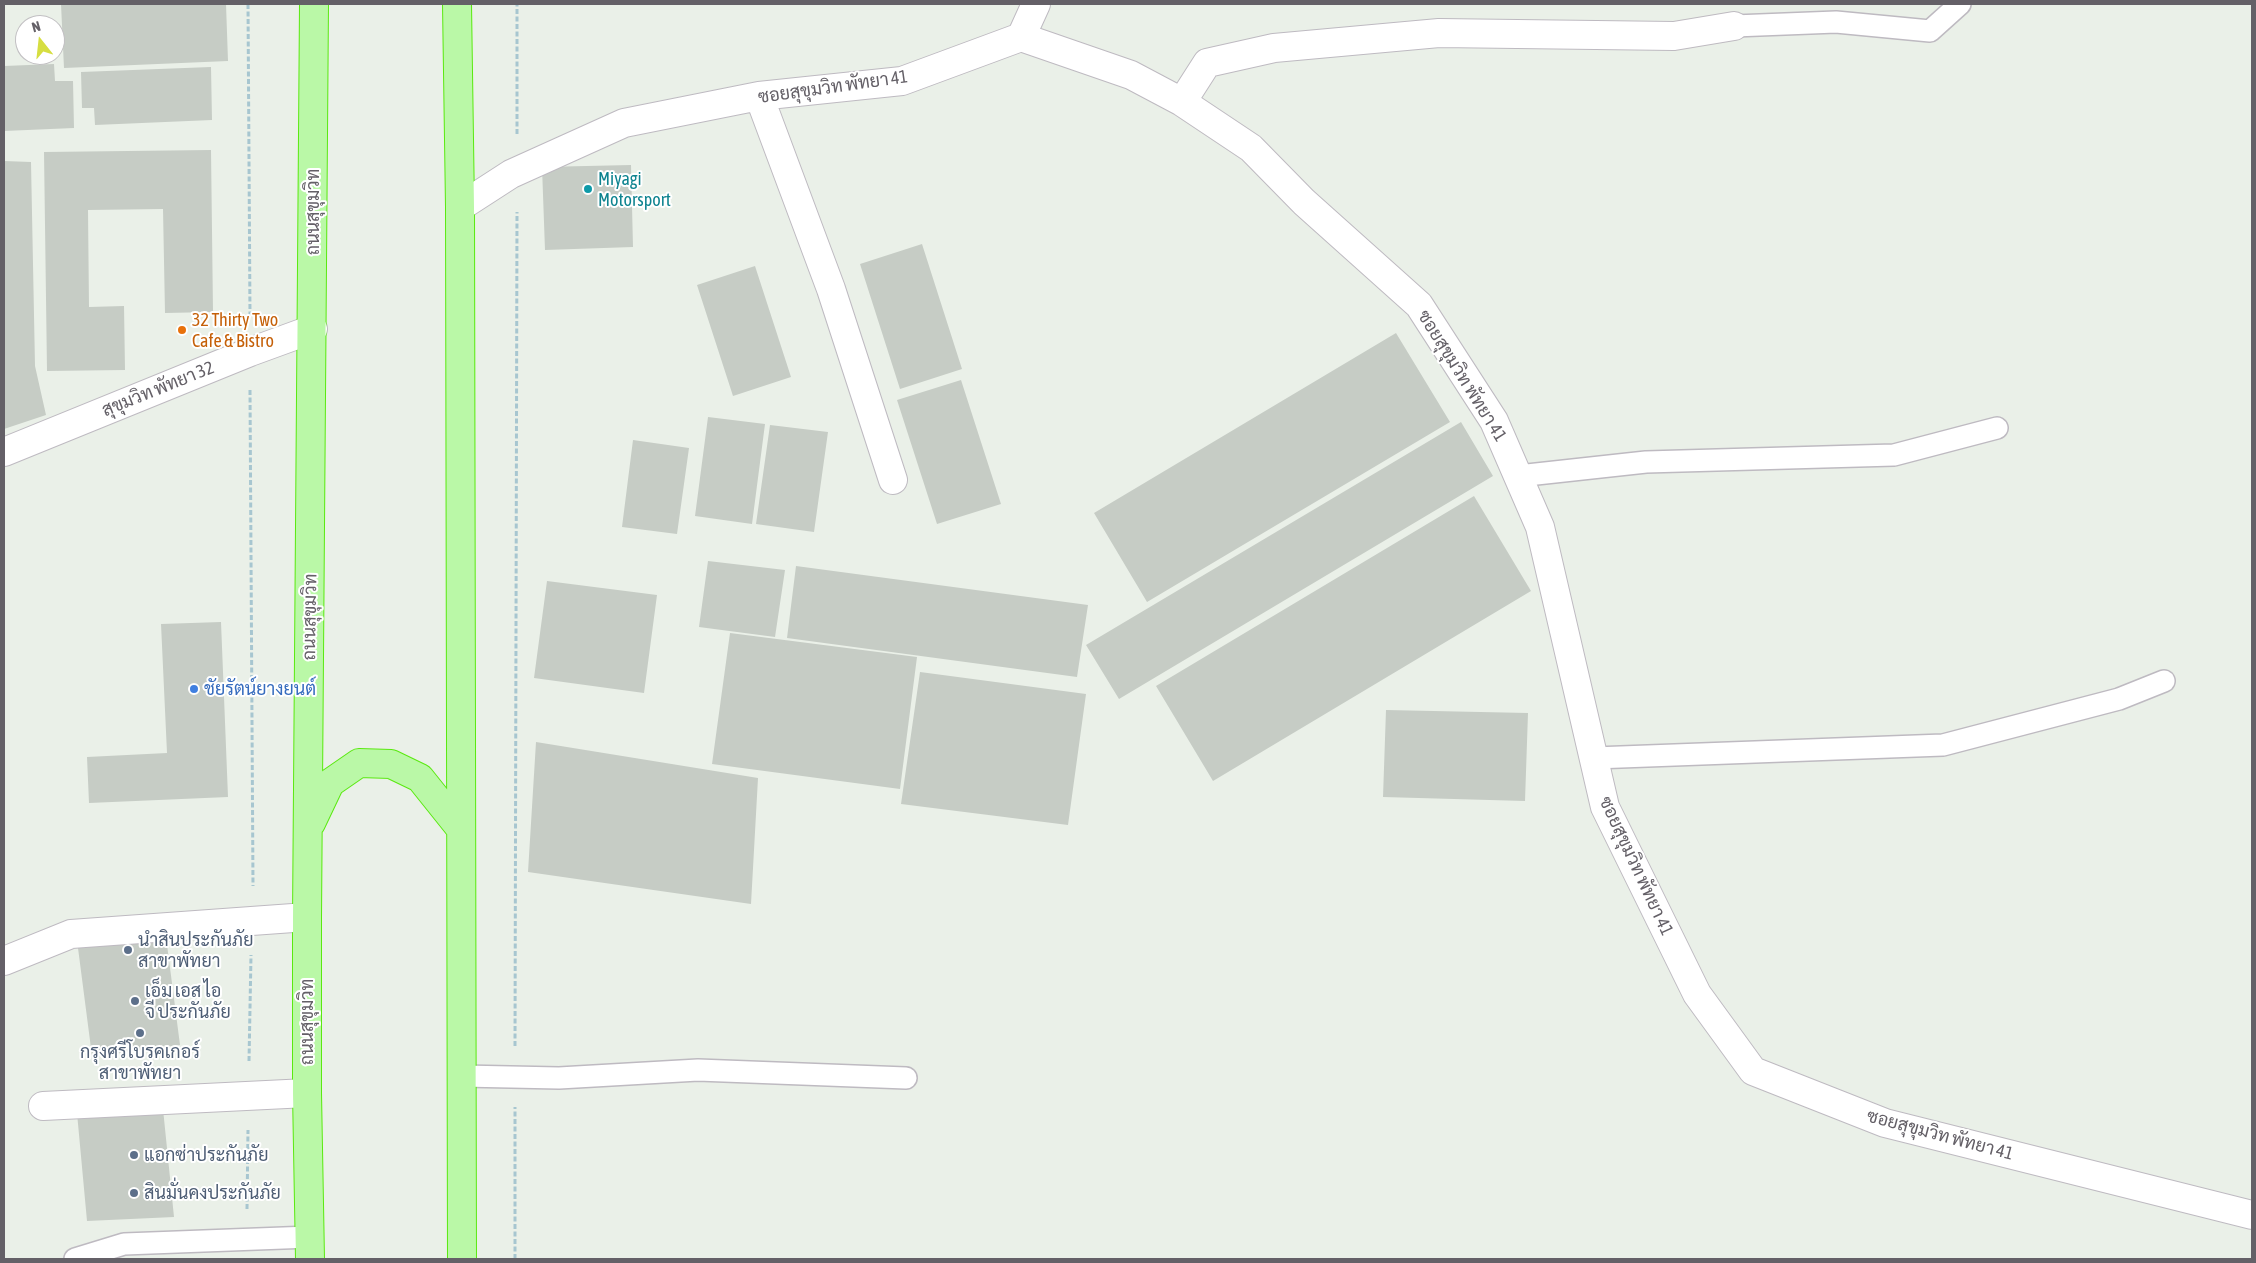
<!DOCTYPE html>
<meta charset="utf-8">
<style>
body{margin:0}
#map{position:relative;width:2256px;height:1263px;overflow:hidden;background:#eaf0e8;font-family:"Asap Condensed",sans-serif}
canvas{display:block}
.frame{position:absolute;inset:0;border:5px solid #646067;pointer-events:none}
.north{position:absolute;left:15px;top:15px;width:50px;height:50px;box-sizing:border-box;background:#fff;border:1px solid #c1bfc2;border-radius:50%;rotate:344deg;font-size:14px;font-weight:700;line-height:20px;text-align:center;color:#646067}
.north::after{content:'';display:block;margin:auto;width:18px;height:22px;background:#d6de41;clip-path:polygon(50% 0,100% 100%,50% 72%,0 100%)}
</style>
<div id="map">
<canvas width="2256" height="1263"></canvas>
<div class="frame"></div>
<div class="north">N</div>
</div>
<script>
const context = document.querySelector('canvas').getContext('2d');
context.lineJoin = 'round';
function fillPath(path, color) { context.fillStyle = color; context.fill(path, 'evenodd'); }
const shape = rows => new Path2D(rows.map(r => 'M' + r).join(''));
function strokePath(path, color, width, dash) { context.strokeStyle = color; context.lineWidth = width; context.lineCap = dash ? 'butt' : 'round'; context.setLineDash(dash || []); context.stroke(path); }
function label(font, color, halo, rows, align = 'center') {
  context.font = font + ' "Asap Condensed",Sarabun,sans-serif'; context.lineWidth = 4; context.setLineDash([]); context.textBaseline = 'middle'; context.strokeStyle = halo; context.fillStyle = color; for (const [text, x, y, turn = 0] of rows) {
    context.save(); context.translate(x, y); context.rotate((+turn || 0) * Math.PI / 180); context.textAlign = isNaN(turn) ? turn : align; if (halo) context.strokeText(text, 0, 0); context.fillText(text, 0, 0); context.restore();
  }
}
const building = shape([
 [61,4,226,4,228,61,64,68],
 [54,64,55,81,73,81,74,128,4,131,4,66],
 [211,67,212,120,95,125,94,108,82,108,81,72],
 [211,150,213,312,165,313,163,209,88,210,89,307,124,306,125,370,47,371,44,152],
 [4,161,31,162,35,366,46,415,4,429],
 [631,165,633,247,545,250,542,167],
 [922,244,962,369,900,389,860,264],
 [755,266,791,377,733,396,697,285],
 [1396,333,1450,422,1147,602,1094,513],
 [961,380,1001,504,937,524,897,400],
 [708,417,765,424,752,524,695,516],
 [1461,422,1493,476,1119,699,1086,645],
 [770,425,828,432,814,532,756,524],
 [633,440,689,448,677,534,622,527],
 [1474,496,1531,591,1213,781,1156,686],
 [708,561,785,570,775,637,699,627],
 [796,566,1088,605,1077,677,787,638],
 [547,581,657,595,644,693,534,678],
 [221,622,228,797,89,803,87,757,167,753,161,624],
 [730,633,917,657,900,789,712,764],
 [920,672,1086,694,1068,825,901,804],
 [1386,710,1528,713,1525,801,1383,797],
 [536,742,758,778,751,904,528,872],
 [166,937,180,1045,92,1056,78,948],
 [163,1109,174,1217,87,1221,77,1113]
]);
const path = shape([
 [248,4,250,316],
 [517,134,517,4],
 [250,390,253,886],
 [515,1046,517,212],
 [249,1061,251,955],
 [247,1209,248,1130],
 [515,1259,515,1107]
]);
const service = shape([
 [1734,26,1836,22,1930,31,1960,4],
 [1518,476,1646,462,1894,455,1997,428],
 [1594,758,1943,745,2119,699,2164,681],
 [462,1076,559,1078,698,1070,906,1078],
 [75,1259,124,1244,310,1237]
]);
const minor = shape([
 [1021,37,1036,4],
 [759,96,831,289,893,480],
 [1182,102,1207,63,1274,48,1439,33,1674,36,1734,26],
 [460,207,511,174,624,123,759,96,902,81,1021,37,1131,75,1182,102,1251,148,1304,202,1419,305,1494,421,1540,527,1605,807,1697,994,1753,1071,1885,1123,2252,1215],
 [4,452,250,352,313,329],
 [4,961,71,934,307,917],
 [43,1106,307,1093]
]);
const trunk = shape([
 [457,4,460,207,462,1259],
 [311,823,330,783,359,763,391,764,420,778,460,828],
 [310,1259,307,1093,307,917,314,4]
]);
const markers = [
 [588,189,5,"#0f9aa8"],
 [182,330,5,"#e8710a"],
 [194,689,5,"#3f7fe0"],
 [128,950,5,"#5c6f8a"],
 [135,1001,5,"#5c6f8a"],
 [140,1033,5,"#5c6f8a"],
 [134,1155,5,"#5c6f8a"],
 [134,1193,5,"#5c6f8a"]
];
const streetNames = [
 ["ซอยสุขุมวิท พัทยา 41",833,87,-8],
 ["ถนนสุขุมวิท",313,212,-90],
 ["ซอยสุขุมวิท พัทยา 41",1462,376,58],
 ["สุขุมวิท พัทยา 32",158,389,-22],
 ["ถนนสุขุมวิท",310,617,-89],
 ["ซอยสุขุมวิท พัทยา 41",1636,866,65],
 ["ถนนสุขุมวิท",307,1022,-90],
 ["ซอยสุขุมวิท พัทยา 41",1940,1135,15]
];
const cultureNames = [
 ["Miyagi",598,179],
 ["Motorsport",598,200]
];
const foodNames = [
 ["32 Thirty Two",192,320],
 ["Cafe & Bistro",192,341]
];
const shopNames = [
 ["ชัยรัตน์ยางยนต์",204,689]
];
const serviceNames = [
 ["นำสินประกันภัย",138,940],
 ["สาขาพัทยา",138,961],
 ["เอ็ม เอส ไอ",145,991],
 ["จี ประกันภัย",145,1012],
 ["กรุงศรีโบรคเกอร์",140,1052,"center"],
 ["สาขาพัทยา",140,1073,"center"],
 ["แอกซ่าประกันภัย",144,1155],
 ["สินมั่นคงประกันภัย",144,1193]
];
fillPath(building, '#c6ccc5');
strokePath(service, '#bebac1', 24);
strokePath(minor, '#bebac1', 30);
strokePath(trunk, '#5ae910', 30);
strokePath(path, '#a7c6d0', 3, [5, 2.5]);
strokePath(service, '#fff', 21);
strokePath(minor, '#fff', 28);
strokePath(trunk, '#baf8a7', 28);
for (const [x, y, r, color] of markers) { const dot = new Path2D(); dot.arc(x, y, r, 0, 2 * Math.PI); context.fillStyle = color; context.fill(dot); strokePath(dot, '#fff', 2); }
label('18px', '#646067', '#fff', streetNames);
label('18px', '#0d838f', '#fff', cultureNames, 'left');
label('18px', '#c56008', '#fff', foodNames, 'left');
label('18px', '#366cbe', '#fff', shopNames, 'left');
label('18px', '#4e5e75', '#fff', serviceNames, 'left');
</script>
